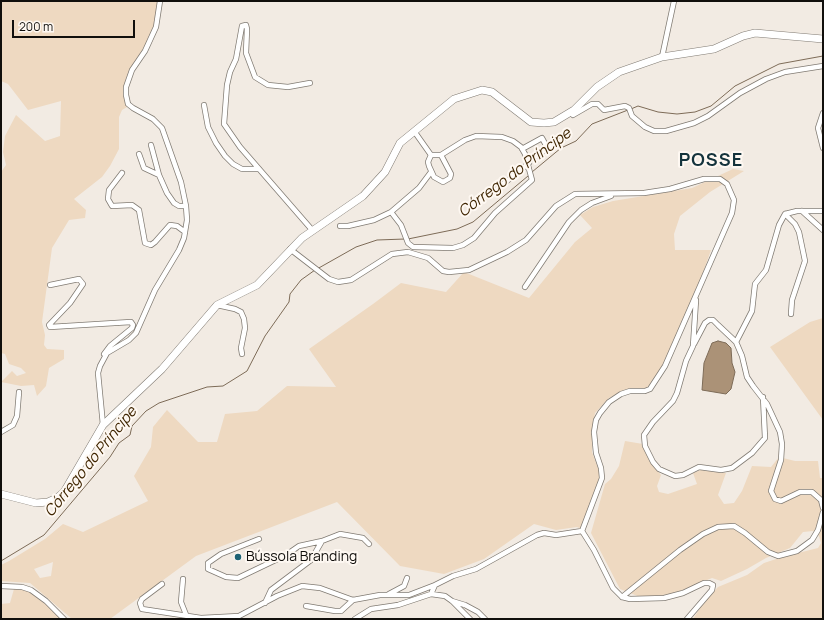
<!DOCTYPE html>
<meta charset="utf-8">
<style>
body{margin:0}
#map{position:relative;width:824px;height:620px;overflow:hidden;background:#f2ebe3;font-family:Manrope,sans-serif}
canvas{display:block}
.frame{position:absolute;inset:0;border:2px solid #110f0c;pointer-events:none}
.scale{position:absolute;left:12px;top:20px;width:123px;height:18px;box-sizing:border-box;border:2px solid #110f0c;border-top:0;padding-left:5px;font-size:12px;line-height:14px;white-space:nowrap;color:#110f0c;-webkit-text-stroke:3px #fef8f2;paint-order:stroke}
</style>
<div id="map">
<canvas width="824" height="620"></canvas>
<div class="frame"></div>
<div class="scale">200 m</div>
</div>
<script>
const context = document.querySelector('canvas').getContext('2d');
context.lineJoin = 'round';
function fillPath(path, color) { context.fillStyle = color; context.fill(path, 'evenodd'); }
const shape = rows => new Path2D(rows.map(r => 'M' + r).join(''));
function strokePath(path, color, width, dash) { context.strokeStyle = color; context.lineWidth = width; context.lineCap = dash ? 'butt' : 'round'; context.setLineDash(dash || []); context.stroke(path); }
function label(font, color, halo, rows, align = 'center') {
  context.font = font + ' Manrope,sans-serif'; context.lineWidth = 4; context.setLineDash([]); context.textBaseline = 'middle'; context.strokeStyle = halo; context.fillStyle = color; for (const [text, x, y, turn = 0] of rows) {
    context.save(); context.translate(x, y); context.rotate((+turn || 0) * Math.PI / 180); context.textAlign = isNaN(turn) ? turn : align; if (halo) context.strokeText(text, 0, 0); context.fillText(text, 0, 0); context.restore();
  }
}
const green = shape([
 [1,1,85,1,85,2,158,1,155,29,141,56,129,70,125,82,123,95,127,107,122,110,119,117,119,149,110,166,102,177,74,199,86,210,85,218,69,220,52,248,42,322,45,335,44,345,47,349,64,350,64,359,49,368,46,386,37,396,34,385,21,386,1,382,12,371,17,376,26,373,21,368,9,364,5,354,1,353,1,172,6,165,3,152,5,136,16,115,45,141,60,136,61,101,28,110,8,84,1,81],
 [733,169,744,171,710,192,680,216,674,234,675,250,711,250,697,290,655,383,647,389,626,389,609,398,595,413,592,432,592,452,599,471,600,484,582,529,577,527,556,530,534,524,484,559,444,574,400,566,337,502,196,556,110,619,72,619,30,583,1,581,1,565,9,561,45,539,63,524,83,532,148,501,134,476,151,447,153,427,167,410,198,442,217,442,225,414,257,411,287,386,336,387,309,349,373,304,401,283,446,292,464,272,529,298,575,242,592,228,580,215,593,207,613,201,692,188],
 [53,562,51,576,40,578,34,569],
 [823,318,823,420,770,347,810,322],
 [625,441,643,444,649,460,661,475,657,486,659,492,668,494,697,484,693,473,701,470,726,473,718,495,724,504,734,503,742,491,752,466,771,467,779,457,795,461,818,461,820,478,823,478,823,619,693,619,706,599,718,587,747,575,764,563,782,557,818,548,821,543,819,536,813,531,803,532,790,548,766,558,747,569,721,581,712,578,673,594,640,597,620,589,591,533,605,484,611,479,619,466],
 [14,589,27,590,48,606,61,619,1,619,1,604,10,603]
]);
const water = shape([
 [718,341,726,343,731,348,732,363,735,372,731,389,726,394,702,390,704,363,712,343,718,341]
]);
const stream = shape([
 [631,109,638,106,658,112,677,114,695,112,711,106,735,86,779,64,823,56],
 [532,172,561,148,576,141,592,124,628,110],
 [408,239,457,229,473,222,528,176],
 [317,269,356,247,377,240,405,239],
 [1,561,44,535,110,457,119,443,130,435,132,426,146,411,159,403,207,387,223,386,247,371,265,336,289,302,290,294,301,280,315,270]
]);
const street = shape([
 [662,57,674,1],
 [310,83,288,87,268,85,255,77,246,53,247,29,246,25,242,26,236,59,230,72,227,85,224,124,240,147,313,231],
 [204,105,208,127,216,143,225,156,233,164,242,169,259,169],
 [823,113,818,128,823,148],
 [573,115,592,104,598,104,604,110,625,106,629,108,632,116,645,127,654,131,666,131,694,123,708,116,740,93,766,79,785,72,823,66],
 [151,145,159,175,167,193,174,203,179,206,186,206],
 [522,149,542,138,548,149],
 [139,154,144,168,159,175],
 [431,155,428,162,429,166,434,177,443,182,450,178,451,174,441,155],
 [528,161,563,139],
 [122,173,109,190,108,199,112,206,132,205,139,210,145,243,151,245,155,242,170,225,177,226,185,232],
 [491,194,529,163],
 [802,211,823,230],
 [391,212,401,225,408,243,413,247,453,248,463,245,474,238,495,213,532,180,525,154,521,147,513,141,502,137,476,136,465,140,441,155,431,155,414,131],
 [785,214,795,224,799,232,805,261,792,300,791,314],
 [340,226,348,226,374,220,391,212,419,188,431,172],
 [290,249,329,279,338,282,351,280,392,254,408,252,428,258,443,271,449,272,469,270,507,252,526,240,556,206,575,194,644,193,670,189,704,179,720,179,727,184,734,200,732,213,665,366,650,389,645,391,630,391,621,394,609,402,600,413,596,420,594,432,596,453,601,468,602,478,582,531],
 [50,285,79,279,83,284,70,303,49,325,50,327,131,322,133,325,132,328,110,346,104,354],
 [525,287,569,222,581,210,592,203,611,196],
 [696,300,693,346,686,361,677,393,673,401,653,422,644,435,645,446,653,462,659,469,675,476,683,475,699,467,721,470,732,468,752,453,765,438,763,397],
 [217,305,235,309,241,312,244,319,245,328,241,348,242,354],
 [736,342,752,311,755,284,766,270,779,225,785,214,797,211,823,211],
 [694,344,705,323,709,320,713,320,718,325,736,342,742,356,747,377,753,386,767,404,780,432,782,444,781,460,771,491,775,499,781,501,800,492,812,492,821,500,823,508],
 [103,425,98,373,100,366,107,353,129,340,136,333,155,290,179,250,184,238,187,220,186,206,181,182,162,128,153,119,133,108,128,104,126,95,126,87,132,70,145,51,156,27,160,1],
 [1,432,13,425,17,416,19,392],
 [259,539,221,554,208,563,208,569,226,577,238,578,286,555,299,546,322,541,311,560,271,590,265,603],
 [322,541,340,534,363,538,369,544],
 [183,579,181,602,187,617],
 [162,584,142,599,140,603,142,609,201,618,239,616,277,596,302,586,320,588,353,600,380,595,409,595,435,585],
 [1,586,22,587,31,590,46,601,64,619],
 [389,594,404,586,407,578],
 [431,594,435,585,453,576,476,569,537,535,544,533,556,535,582,531,594,550,613,588,622,597,630,599,664,598,683,593,704,583,709,583,713,585,712,590,687,619],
 [622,597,680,550,703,534,718,527,734,526,745,533,768,552,778,556,797,551,812,540,818,530,823,512],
 [452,601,465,605,478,612,485,619],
 [306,606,335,611,341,611,353,600],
 [355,619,371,609,398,605,431,594,445,596,452,601,470,619]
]);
const secondary = shape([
 [1,494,36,503,48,502,57,498,64,492,103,425,162,369,217,305,257,285,302,238,363,196,385,172,400,143,454,99,482,90,492,92,531,122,544,123,554,122,574,110,597,87,619,72,662,57,714,49,743,36,755,33,823,39]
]);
const markers = [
 [238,557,4,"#1d6173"]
];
const poiNames = [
 ["Bússola Branding",246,557]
];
const waterNames = [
 ["Córrego do Príncipe",515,173,-37],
 ["Córrego do Príncipe",91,462,-51]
];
const districtNames = [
 ["POSSE",711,161]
];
fillPath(green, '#eed9c1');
fillPath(water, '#ab9277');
strokePath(water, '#7d6b57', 1);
strokePath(stream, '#7d6b57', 1);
strokePath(street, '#817b73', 6);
strokePath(secondary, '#817b73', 8);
strokePath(street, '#fff', 4.5);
strokePath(secondary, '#fff', 7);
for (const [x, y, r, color] of markers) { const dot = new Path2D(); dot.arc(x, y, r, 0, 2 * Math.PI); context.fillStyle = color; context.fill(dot); strokePath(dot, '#fef8f2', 1.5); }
label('14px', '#110f0c', '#fef8f2', poiNames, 'left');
label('italic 15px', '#3f2501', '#fef8f2', waterNames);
context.letterSpacing = '1px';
label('bold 18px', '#14333c', '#fef8f2', districtNames);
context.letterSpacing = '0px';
</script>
